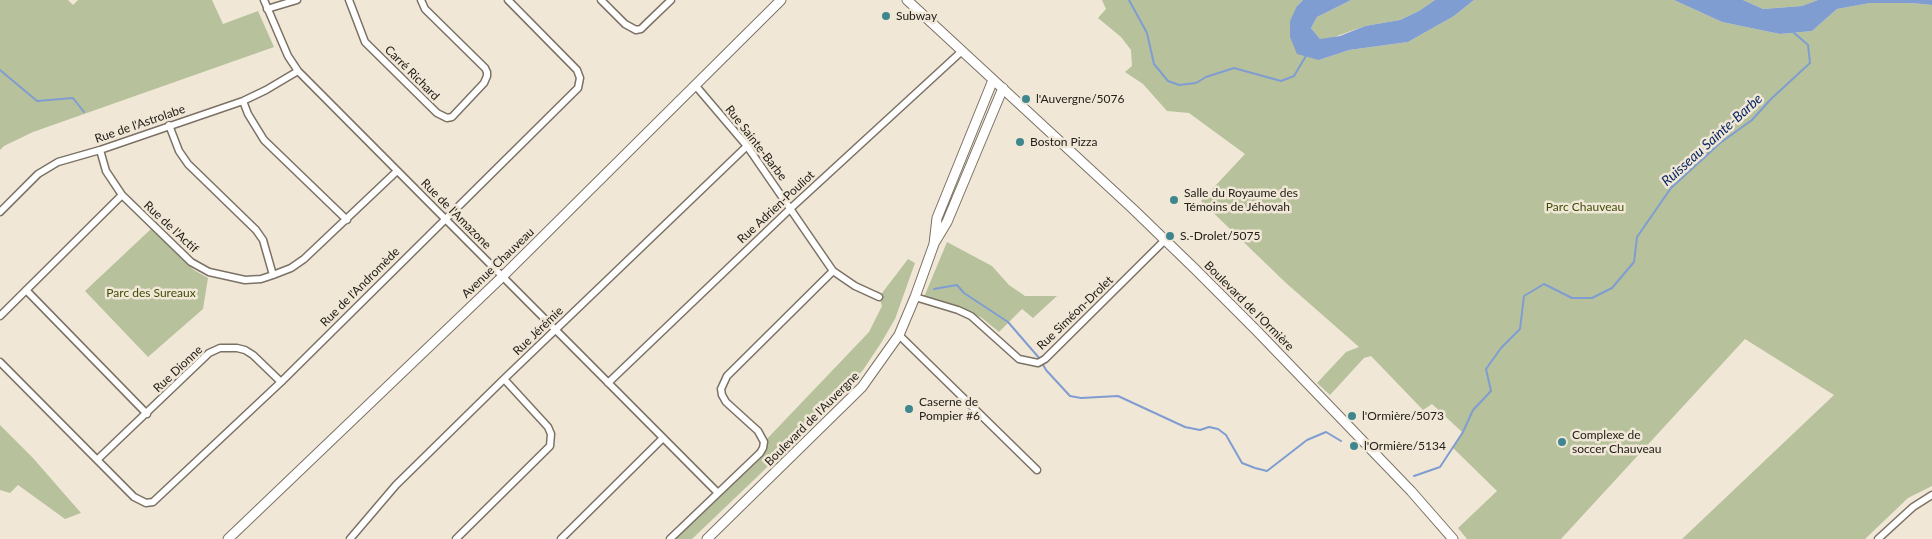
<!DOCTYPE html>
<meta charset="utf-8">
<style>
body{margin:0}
canvas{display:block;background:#f1e7d7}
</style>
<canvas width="1932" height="539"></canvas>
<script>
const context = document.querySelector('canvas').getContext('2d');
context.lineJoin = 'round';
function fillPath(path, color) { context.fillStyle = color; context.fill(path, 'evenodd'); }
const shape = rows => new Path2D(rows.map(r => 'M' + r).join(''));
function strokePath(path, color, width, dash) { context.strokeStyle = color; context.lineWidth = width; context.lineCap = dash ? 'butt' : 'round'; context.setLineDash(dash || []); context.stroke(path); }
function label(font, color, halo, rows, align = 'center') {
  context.font = font + ' Lato,sans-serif'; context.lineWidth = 5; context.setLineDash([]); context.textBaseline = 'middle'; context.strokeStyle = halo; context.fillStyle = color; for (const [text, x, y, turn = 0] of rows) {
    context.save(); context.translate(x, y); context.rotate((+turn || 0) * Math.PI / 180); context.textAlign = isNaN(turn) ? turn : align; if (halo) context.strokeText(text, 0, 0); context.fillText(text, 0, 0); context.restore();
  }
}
const green = shape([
 [0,0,68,0,73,5,78,0,212,0,223,24,258,11,274,47,33,132,4,146,0,150],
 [1102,0,1303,0,1297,6,1319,60,1349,50,1408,42,1454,16,1474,0,1674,0,1722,22,1780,34,1812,31,1837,9,1870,3,1911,3,1932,5,1932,486,1908,498,1865,539,1682,539,1834,395,1745,339,1561,539,1467,539,1458,528,1497,491,1453,448,1462,432,1432,404,1423,410,1371,356,1364,358,1330,395,1317,383,1346,352,1359,347,1286,283,1201,201,1245,154,1189,113,1167,111,1143,84,1125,72,1132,66,1131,50,1121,37,1098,18,1106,9],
 [1351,0,1435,0,1419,11,1400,20,1365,26,1323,41,1320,39,1311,28,1317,17],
 [1743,0,1818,0,1802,6,1763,9],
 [151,229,194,270,208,278,203,309,148,357,85,291],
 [947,242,992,266,1009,285,1025,296,1057,296,1033,318,1022,309,999,332,982,318,970,312,924,297],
 [908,259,915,263,895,319,881,343,863,370,842,393,757,477,692,539,670,539,760,453,764,442,869,332,882,306,879,297],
 [0,425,33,458,81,513,65,519,18,485,10,493,0,490]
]);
const water = shape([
 [1303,0,1351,0,1317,17,1311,28,1320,39,1340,36,1365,26,1400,20,1419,11,1435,0,1474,0,1454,16,1408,42,1349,50,1319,60,1297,54,1290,37,1290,21,1297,6],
 [1674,0,1743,0,1763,9,1802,6,1818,0,1932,0,1932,5,1911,3,1870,3,1837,9,1812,31,1780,34,1722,22]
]);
const stream = shape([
 [1129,0,1147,33,1154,64,1168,81,1179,85,1196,83,1206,77,1234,68,1281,81,1294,76,1307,54],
 [0,70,37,101,73,98,84,112],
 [934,289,957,285,964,293,1008,322,1040,359],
 [1042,363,1046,370,1070,396,1081,398,1118,396,1185,427,1200,430,1209,427,1218,429,1226,435,1242,463,1255,468,1267,471,1307,440,1326,432,1341,441],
 [1414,476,1440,467,1463,432,1473,410,1491,391,1486,369,1501,348,1520,329,1524,296,1544,284,1572,298,1592,298,1612,288,1634,262,1637,237,1671,188,1720,143,1752,120,1771,99,1810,63,1808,45,1792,31]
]);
const street = shape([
 [264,0,288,56,298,71,718,493],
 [349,0,365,42,437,113,447,118,452,117,484,83,487,76,487,72,485,68,425,9,421,0],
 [601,0,625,24,636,30,641,29,646,24,671,0],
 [267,9,297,0],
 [695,85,747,146,833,271,855,286,879,297],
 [243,101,248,114,264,140,347,220],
 [169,125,179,151,188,164,256,230,263,240,273,275],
 [100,150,106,171,122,195,191,262,209,272,245,280,261,279,273,275,291,268,304,259,397,171],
 [0,212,38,174,58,162,100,150,243,101,266,90,298,71],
 [26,290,147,414],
 [915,297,958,310,971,316,1019,359,1038,363,1045,359,1165,240],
 [0,316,122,195],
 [899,335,1037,470],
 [0,362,134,497,146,503,153,502,281,382,578,88,580,78,577,70,508,0],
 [608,383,791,208,962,51],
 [98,459,209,353,220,348,237,348,245,350,253,355,281,382],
 [350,539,396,485,504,379,747,146],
 [456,539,550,446,551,434,548,427,504,379],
 [561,539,663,438],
 [670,539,760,453,763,448,764,442,758,431,726,402,722,395,721,389,727,376,833,271],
 [1878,539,1913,507,1932,495]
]);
const secondary = shape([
 [907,0,1133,209,1195,269,1257,331,1411,491,1453,539],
 [935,242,947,222,1003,88],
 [228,539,502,277,781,0],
 [707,539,862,387,899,335,915,297,934,244,937,218,993,80]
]);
const markers = [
 [886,16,5,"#3f868e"],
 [1026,99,5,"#3f868e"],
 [1020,142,5,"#3f868e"],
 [1174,200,5,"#3f868e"],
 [1170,236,5,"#3f868e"],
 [909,409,5,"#3f868e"],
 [1352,416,5,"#3f868e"],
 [1562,442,5,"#3f868e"],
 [1354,446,5,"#3f868e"]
];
const poiNames = [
 ["Subway",896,16],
 ["l'Auvergne/5076",1036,99],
 ["Boston Pizza",1030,142],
 ["Salle du Royaume des",1184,193],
 ["Témoins de Jéhovah",1184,207],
 ["S.-Drolet/5075",1180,236],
 ["Caserne de",919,402],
 ["Pompier #6",919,416],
 ["l'Ormière/5073",1362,416],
 ["Complexe de",1572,435],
 ["soccer Chauveau",1572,449],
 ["l'Ormière/5134",1364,446]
];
const streetNames = [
 ["Carré Richard",412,73,45],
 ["Rue de l'Astrolabe",140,124,-19],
 ["Rue Sainte-Barbe",756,143,52],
 ["Rue Adrien-Pouliot",776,207,-43],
 ["Rue de l'Amazone",456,214,45],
 ["Rue de l'Actif",171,227,43],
 ["Avenue Chauveau",498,263,-44],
 ["Rue de l'Andromède",360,287,-45],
 ["Boulevard de l'Ormière",1249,306,45],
 ["Rue Siméon-Drolet",1075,313,-44],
 ["Rue Jérémie",538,331,-44],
 ["Rue Dionne",178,369,-43],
 ["Boulevard de l'Auvergne",812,419,-45]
];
const parkNames = [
 ["Parc Chauveau",1585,207],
 ["Parc des Sureaux",151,293]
];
const waterNames = [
 ["Ruisseau Sainte-Barbe",1712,140,-42]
];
fillPath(green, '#b7c29d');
fillPath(water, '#7f9dd1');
strokePath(stream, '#7f9dd1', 2);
strokePath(street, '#7b7265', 9);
strokePath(secondary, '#7b7265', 11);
strokePath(street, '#fff', 6);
strokePath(secondary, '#fff', 9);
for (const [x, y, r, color] of markers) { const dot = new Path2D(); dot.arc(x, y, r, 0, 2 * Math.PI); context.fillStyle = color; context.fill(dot); strokePath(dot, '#f1e7d7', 2); }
label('12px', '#23201a', '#f1e7d7', poiNames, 'left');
label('12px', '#23201a', '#f1e7d7', streetNames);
label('12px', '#3e4d06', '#f1e7d7', parkNames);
label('italic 14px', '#092966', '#f1e7d7', waterNames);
</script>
